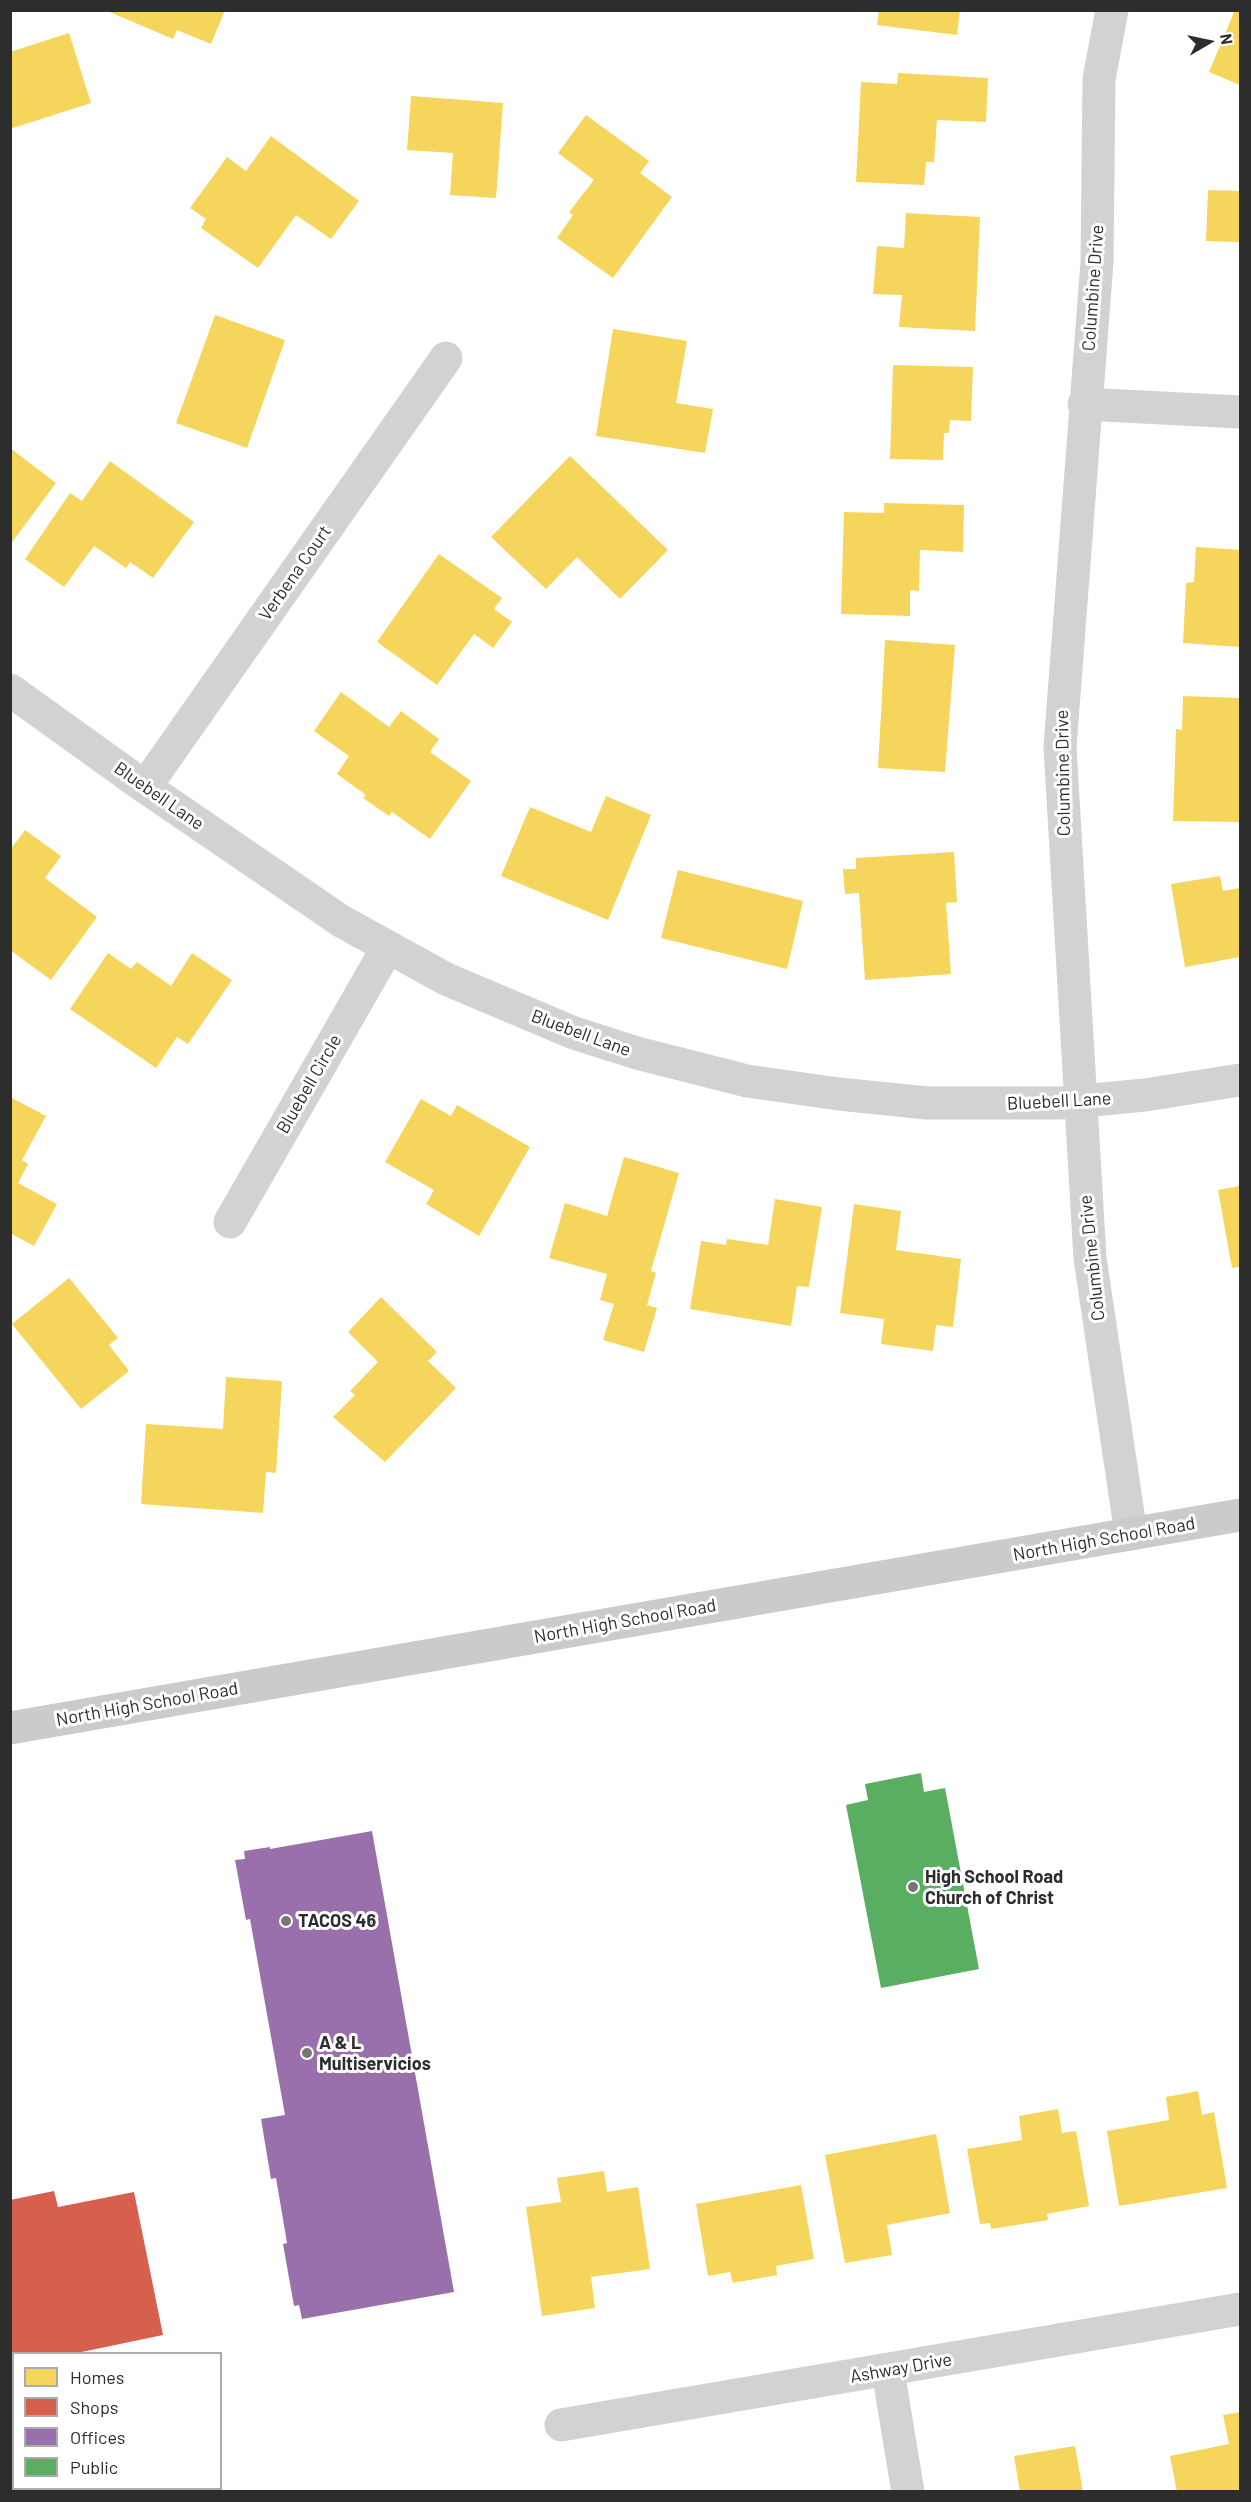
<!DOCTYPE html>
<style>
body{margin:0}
#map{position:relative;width:1251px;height:2502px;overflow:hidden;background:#fff;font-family:Barlow,sans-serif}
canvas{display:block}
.frame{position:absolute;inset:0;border:12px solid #2d2d2d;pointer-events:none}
.legend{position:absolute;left:12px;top:2352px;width:210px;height:138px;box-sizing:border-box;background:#fff;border:2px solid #ababab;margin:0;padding:8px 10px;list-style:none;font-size:18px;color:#2d2d2d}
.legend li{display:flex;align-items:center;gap:12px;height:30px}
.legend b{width:30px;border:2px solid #ababab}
.north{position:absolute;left:1179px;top:12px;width:60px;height:60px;-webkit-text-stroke:4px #fff;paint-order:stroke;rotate:81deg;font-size:16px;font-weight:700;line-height:24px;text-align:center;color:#2d2d2d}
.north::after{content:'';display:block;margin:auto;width:21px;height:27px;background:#2d2d2d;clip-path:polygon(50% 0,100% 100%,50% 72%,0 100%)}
</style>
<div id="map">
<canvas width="1251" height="2502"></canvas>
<div class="frame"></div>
<ul class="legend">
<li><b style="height:16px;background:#f6d55c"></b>Homes</li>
<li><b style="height:16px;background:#d6604d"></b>Shops</li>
<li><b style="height:16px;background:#9970ab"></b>Offices</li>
<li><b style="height:16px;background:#5aae61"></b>Public</li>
</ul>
<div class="north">N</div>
</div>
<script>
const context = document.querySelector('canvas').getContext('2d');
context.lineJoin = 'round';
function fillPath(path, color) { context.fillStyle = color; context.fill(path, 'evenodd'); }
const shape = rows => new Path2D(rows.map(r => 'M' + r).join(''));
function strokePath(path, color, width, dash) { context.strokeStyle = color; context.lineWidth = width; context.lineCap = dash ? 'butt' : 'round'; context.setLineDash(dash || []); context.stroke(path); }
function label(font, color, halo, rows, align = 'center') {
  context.font = font + ' Barlow,sans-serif'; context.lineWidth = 6; context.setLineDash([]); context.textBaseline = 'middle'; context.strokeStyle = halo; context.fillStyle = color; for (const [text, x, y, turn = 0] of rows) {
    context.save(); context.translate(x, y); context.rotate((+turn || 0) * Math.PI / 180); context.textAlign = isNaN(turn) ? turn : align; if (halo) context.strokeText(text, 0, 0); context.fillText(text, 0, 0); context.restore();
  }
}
const homes = shape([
 [105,10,225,10,211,44,177,30,173,39],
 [879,10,960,10,957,35,877,25],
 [1235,10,1240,10,1240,85,1209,72],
 [69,33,91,103,10,129,10,52],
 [898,73,988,78,986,122,937,120,934,162,926,162,924,185,856,182,861,82,897,84],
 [411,96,503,103,496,198,450,195,453,153,407,150],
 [586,115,649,161,640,173,672,197,613,278,557,238,573,215,569,212,594,180,558,153],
 [271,136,359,201,331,239,296,215,258,268,201,228,206,219,190,208,227,157,246,171],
 [1208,190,1240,191,1240,242,1206,241],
 [906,213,980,217,975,331,899,327,902,295,873,294,877,246,904,248],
 [215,315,285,340,247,448,176,423],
 [613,329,687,341,676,403,713,409,705,453,596,436],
 [893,365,973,367,971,421,950,420,949,433,944,433,943,460,890,459],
 [10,448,56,483,10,545],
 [570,456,668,550,620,599,577,557,546,589,491,537],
 [110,461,194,522,153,578,130,562,126,568,94,546,64,587,25,559,70,493,82,501],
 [884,503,964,505,963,552,920,550,919,591,910,590,910,616,841,614,844,512,884,513],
 [1196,547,1240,550,1240,647,1183,643,1186,583,1194,582],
 [439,554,502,598,494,609,512,622,493,648,474,634,437,685,377,642],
 [885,640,955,645,945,772,878,768],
 [341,692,389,727,401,711,439,739,430,752,471,781,430,839,392,812,389,816,363,798,366,795,337,774,349,756,314,731],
 [1183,696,1240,698,1240,822,1173,821,1176,729,1182,730],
 [606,796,651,815,608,920,501,876,530,807,591,832],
 [25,830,61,856,45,878,97,917,51,980,10,950,10,850],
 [954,852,957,902,946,903,951,974,865,980,859,893,845,894,843,869,856,869,856,858],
 [678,870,803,901,787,969,661,938],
 [1220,876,1223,891,1240,888,1240,957,1185,967,1171,884],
 [108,953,131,969,137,962,171,986,192,953,232,980,188,1044,177,1037,156,1068,70,1009],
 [10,1097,46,1116,22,1160,28,1164,18,1183,57,1204,34,1246,10,1233],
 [421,1099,451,1116,457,1105,530,1147,479,1236,426,1204,434,1190,385,1162],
 [624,1157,679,1173,651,1271,656,1273,647,1305,657,1308,644,1352,603,1340,614,1304,600,1300,607,1274,549,1258,565,1203,607,1216],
 [1240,1186,1240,1267,1232,1268,1218,1190],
 [775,1199,822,1207,809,1287,797,1286,791,1326,690,1309,701,1241,726,1245,727,1239,768,1245],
 [854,1204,901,1211,896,1250,961,1259,953,1327,936,1325,933,1351,881,1344,884,1319,840,1313],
 [69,1278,118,1338,109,1345,129,1371,81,1409,12,1324],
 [381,1297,437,1352,428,1361,456,1388,385,1462,333,1417,355,1395,350,1391,378,1362,348,1332],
 [226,1377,282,1381,276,1473,266,1472,263,1513,141,1504,146,1424,223,1429],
 [1198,2091,1202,2115,1214,2112,1227,2188,1119,2206,1107,2131,1169,2120,1166,2097],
 [1058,2109,1062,2133,1076,2131,1089,2206,1047,2214,1048,2220,991,2229,990,2223,980,2224,967,2149,1022,2140,1019,2116],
 [936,2134,950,2213,887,2225,892,2255,845,2263,825,2155],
 [604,2171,607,2192,638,2187,650,2269,591,2277,595,2308,542,2316,526,2207,561,2202,557,2178],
 [801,2185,814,2259,776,2266,777,2275,733,2283,730,2272,708,2276,696,2204],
 [1240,2412,1240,2492,1177,2492,1170,2456,1229,2444,1223,2415],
 [1075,2446,1083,2492,1020,2492,1014,2456]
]);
const shops = shape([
 [54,2191,58,2207,134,2192,163,2335,72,2354,14,2354,14,2366,10,2366,10,2200]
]);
const offices = shape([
 [372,1831,454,2292,302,2319,299,2305,294,2306,283,2244,287,2243,276,2178,271,2179,261,2119,285,2115,250,1919,246,1920,235,1860,245,1859,244,1851,270,1847,270,1849]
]);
const public = shape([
 [921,1773,924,1792,945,1788,979,1969,881,1988,846,1805,868,1800,865,1784]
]);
const street = shape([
 [1112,10,1099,79,1097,262,1060,747,1090,1258,1131,1534],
 [1084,404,1240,412],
 [10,690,145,787,341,921,446,979,574,1033,637,1053,747,1081,839,1094,927,1103,1060,1103,1145,1095,1240,1080],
 [145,787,446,358],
 [230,1222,388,947],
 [888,2371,908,2492],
 [561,2425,1240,2309]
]);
const secondary = shape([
 [10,1728,1240,1515]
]);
const markers = [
 [913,1887,6,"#767676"],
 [286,1921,6,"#767676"],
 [307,2053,6,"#767676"]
];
const streetNames = [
 ["Columbine Drive",1093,288,-86],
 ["Verbena Court",295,573,-55],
 ["Columbine Drive",1063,773,-91],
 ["Bluebell Lane",159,796,35],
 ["Bluebell Lane",581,1033,20],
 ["Bluebell Circle",309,1084,-60],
 ["Bluebell Lane",1059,1101,-3],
 ["Columbine Drive",1092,1258,-96],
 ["North High School Road",1104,1539,-10],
 ["North High School Road",625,1621,-10],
 ["North High School Road",147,1704,-10],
 ["Ashway Drive",901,2368,-10]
];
const poiNames = [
 ["High School Road",925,1877],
 ["Church of Christ",925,1898],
 ["TACOS 46",298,1921],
 ["A & L",319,2043],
 ["Multiservicios",319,2064]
];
fillPath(homes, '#f6d55c');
fillPath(shops, '#d6604d');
fillPath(offices, '#9970ab');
fillPath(public, '#5aae61');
strokePath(street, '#d2d2d2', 33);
strokePath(secondary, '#cbcbcb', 33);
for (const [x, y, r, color] of markers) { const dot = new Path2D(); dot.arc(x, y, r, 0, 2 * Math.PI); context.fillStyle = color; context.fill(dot); strokePath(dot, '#fff', 2); }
label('18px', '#2d2d2d', '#fff', streetNames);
label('bold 18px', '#2d2d2d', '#fff', poiNames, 'left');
</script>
